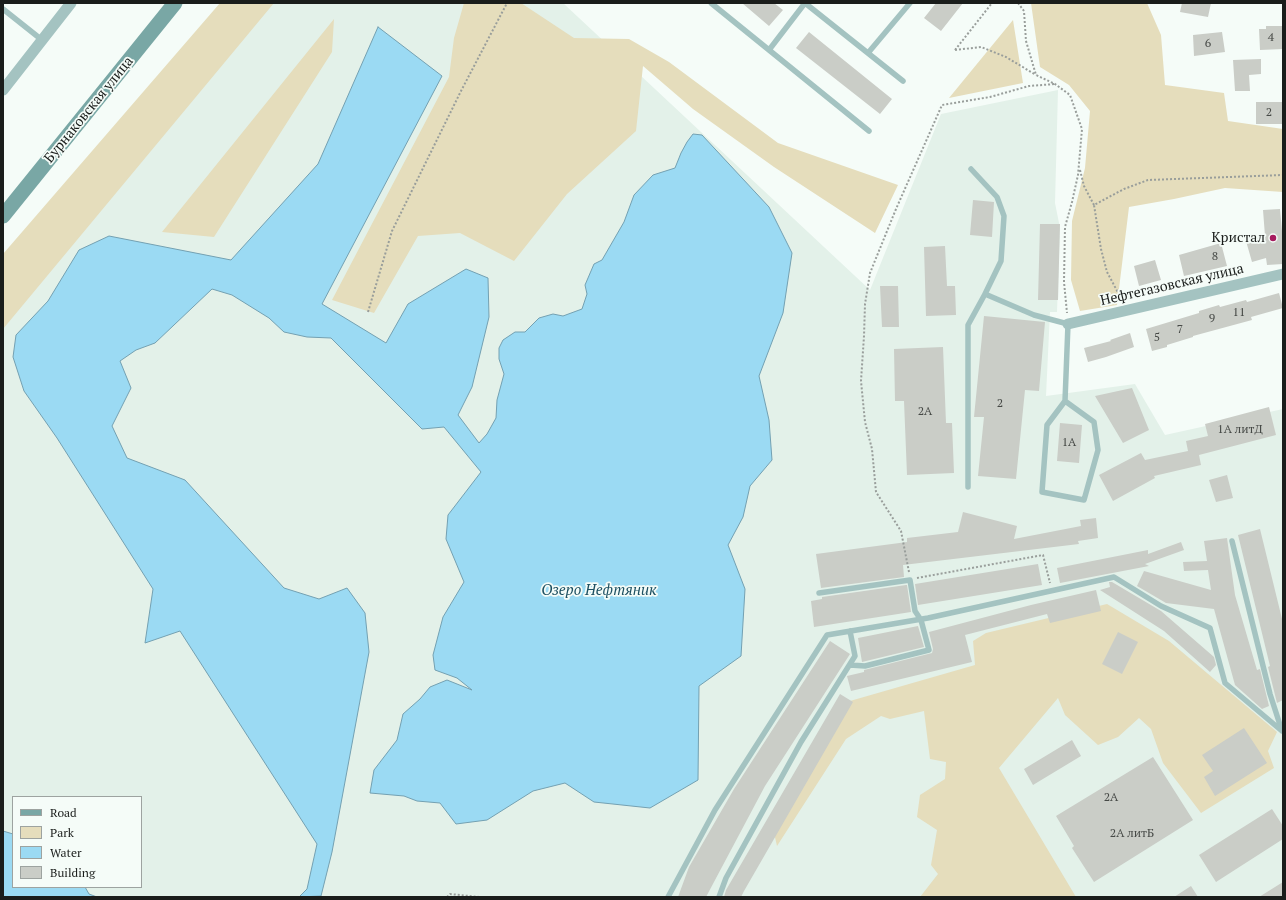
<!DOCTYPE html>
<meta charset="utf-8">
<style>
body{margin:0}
#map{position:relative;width:1286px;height:900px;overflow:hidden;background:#f5fcf8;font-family:"PT Serif",serif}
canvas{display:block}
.frame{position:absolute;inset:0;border:4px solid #1a1d1b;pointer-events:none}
.legend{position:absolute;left:12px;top:796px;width:130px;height:92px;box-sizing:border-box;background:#f5fcf8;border:1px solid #9da3a0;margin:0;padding:5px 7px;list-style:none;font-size:12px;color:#1a1d1b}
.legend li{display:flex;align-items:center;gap:8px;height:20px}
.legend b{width:20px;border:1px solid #9da3a0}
</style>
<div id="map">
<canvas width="1286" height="900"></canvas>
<div class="frame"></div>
<ul class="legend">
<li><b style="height:5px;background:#79a7a5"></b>Road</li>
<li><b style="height:11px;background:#e5ddbc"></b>Park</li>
<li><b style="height:11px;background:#9bdaf3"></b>Water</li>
<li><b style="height:11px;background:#cacdc7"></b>Building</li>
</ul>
</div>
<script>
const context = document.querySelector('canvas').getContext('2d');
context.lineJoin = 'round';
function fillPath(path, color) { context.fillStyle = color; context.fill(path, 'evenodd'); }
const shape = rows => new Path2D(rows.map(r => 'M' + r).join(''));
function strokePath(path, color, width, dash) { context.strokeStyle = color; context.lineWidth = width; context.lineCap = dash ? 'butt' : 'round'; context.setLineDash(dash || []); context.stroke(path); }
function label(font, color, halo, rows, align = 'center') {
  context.font = font + ' "PT Serif",serif'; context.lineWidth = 3.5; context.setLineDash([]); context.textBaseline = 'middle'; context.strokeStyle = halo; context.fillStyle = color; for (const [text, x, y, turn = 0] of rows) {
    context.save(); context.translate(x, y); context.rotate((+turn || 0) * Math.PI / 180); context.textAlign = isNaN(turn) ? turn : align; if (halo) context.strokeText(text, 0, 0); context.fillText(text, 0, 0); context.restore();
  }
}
const built = shape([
 [235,3,563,3,870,290,941,114,1058,90,1055,203,1060,228,1057,312,1050,312,1046,396,1135,384,1165,435,1283,409,1283,897,3,897,3,291],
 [13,797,141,797,141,887,13,887]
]);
const green = shape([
 [220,3,274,3,3,329,3,254],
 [464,3,521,3,574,38,629,39,669,62,778,143,898,185,875,233,774,167,693,109,643,66,636,131,567,194,514,261,460,233,418,236,374,313,332,300,449,77,454,38],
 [1031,3,1147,3,1161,35,1165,85,1224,93,1228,121,1283,129,1283,192,1225,188,1174,199,1129,207,1117,305,1080,311,1071,280,1072,221,1085,168,1090,111,1069,85,1040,67],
 [334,19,332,52,214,237,162,232],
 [1013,20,1023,83,949,98],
 [1107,604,1169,641,1277,732,1268,751,1274,768,1201,813,1163,763,1151,729,1139,718,1118,737,1098,745,1065,715,1058,698,999,768,1076,897,920,897,938,874,931,865,937,830,917,817,920,795,945,779,946,762,930,759,924,711,890,719,881,716,846,739,777,846,772,824,843,703,975,665,973,641,986,633]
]);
const water = shape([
 [378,27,442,76,322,304,386,343,408,304,466,269,488,278,489,317,472,387,458,415,479,443,487,434,496,418,497,400,504,374,499,359,499,348,503,340,515,332,525,332,539,318,553,314,563,316,582,309,587,294,585,285,594,264,602,260,624,222,634,195,653,175,675,168,681,153,687,142,693,134,702,135,769,207,792,253,783,313,759,376,769,420,772,460,750,486,743,517,728,545,745,589,741,656,699,686,698,780,650,808,594,802,565,783,533,791,487,820,456,824,440,803,417,801,404,796,370,793,374,770,397,740,403,714,420,699,430,687,447,680,472,690,457,678,435,670,433,655,443,617,464,582,446,539,448,515,481,472,444,427,422,429,331,338,307,337,284,332,269,318,232,295,212,289,155,343,136,350,120,361,131,388,112,426,127,458,185,480,284,588,319,599,347,588,365,613,369,652,332,852,321,896,299,897,307,889,317,844,180,631,145,643,153,589,57,438,24,391,13,357,16,335,48,301,79,250,109,236,231,260,318,164,378,27],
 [3,831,13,834,13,887,85,887,89,894,97,897,3,897,3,831]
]);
const building = shape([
 [742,3,774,3,783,10,769,26],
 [936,3,963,3,941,31,924,18],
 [1182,3,1211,3,1208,17,1180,12],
 [1266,26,1283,26,1283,49,1260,50,1259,29,1266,29],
 [809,32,892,99,880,114,796,48],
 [1222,32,1225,52,1194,56,1193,35],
 [1261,59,1261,74,1249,75,1250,91,1235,91,1233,60],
 [1256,102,1283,102,1283,124,1256,124],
 [973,200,994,202,992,237,970,235],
 [1280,209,1283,242,1283,264,1267,265,1266,258,1252,262,1246,241,1265,236,1263,210],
 [1040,224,1060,224,1058,300,1038,300],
 [1221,243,1227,266,1184,276,1179,255],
 [945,246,947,286,955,286,956,315,926,316,924,247],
 [1155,260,1161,280,1139,286,1134,266],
 [880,286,898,286,899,327,882,327],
 [1279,293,1283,308,1251,317,1252,320,1193,336,1193,337,1167,345,1167,347,1152,351,1146,329,1199,313,1199,311,1219,305,1220,307,1246,300,1247,302],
 [984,316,1045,322,1039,391,1025,390,1016,479,978,476,984,417,974,417],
 [1130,333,1134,347,1106,357,1088,362,1084,348,1111,341,1110,340],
 [943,347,946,423,952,423,954,473,907,475,904,401,895,401,894,349],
 [1132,388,1149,430,1123,443,1095,396],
 [1269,407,1276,435,1199,455,1201,465,1154,476,1155,478,1113,501,1099,475,1141,453,1145,460,1188,451,1186,441,1208,436,1205,424],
 [1060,423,1082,425,1079,463,1057,461],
 [1227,475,1233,498,1216,502,1209,480],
 [963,512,1017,526,1014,539,1081,526,1080,520,1096,518,1098,538,1078,541,1079,544,903,565,904,577,821,588,816,554,907,542,907,538,958,532],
 [1260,529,1283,623,1283,700,1277,703,1268,667,1270,666,1238,535],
 [1227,538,1235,595,1257,670,1260,669,1269,706,1262,709,1235,685,1214,609,1166,603,1137,586,1144,571,1211,590,1208,570,1184,571,1183,562,1207,561,1204,541],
 [1181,542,1184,550,1145,564,1149,566,1060,583,1057,568,1148,550,1148,554],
 [1038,564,1042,585,918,605,915,584],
 [1109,582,1112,582,1161,611,1214,657,1216,665,1210,672,1164,631,1100,590,1110,587],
 [906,585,907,585,911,612,814,627,811,601,822,599,822,597],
 [1096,590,1101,611,1050,623,1047,614,965,635,972,662,851,691,847,676,864,672,864,670,932,653,933,649,929,632,1031,605],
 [918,626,924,647,862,662,858,638],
 [1118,632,1138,642,1122,674,1102,664],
 [830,641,850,654,765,786,706,897,678,897,689,867,734,789],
 [840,694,853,702,744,891,741,897,724,897,726,890],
 [1244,728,1267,763,1215,796,1204,777,1213,771,1202,755],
 [1072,740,1081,756,1033,785,1024,769],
 [1153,757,1193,820,1094,882,1072,848,1074,846,1056,816],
 [1272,809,1283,826,1283,839,1216,882,1199,855],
 [1283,882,1283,897,1259,897],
 [1191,886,1198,897,1174,897]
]);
const path = shape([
 [1018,3,1024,11,1026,41,1036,75,1055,84,1070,95,1082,129,1078,175,1072,202,1065,227,1064,282,1067,313],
 [955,50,981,47,1006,57,1036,75],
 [955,50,992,3],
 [1080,170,1084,186,1094,205],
 [1123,302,1107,272,1101,249,1094,205,1124,189,1148,180,1283,175],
 [368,312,392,231,461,91,507,3],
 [909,572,901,531,876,492,872,449,865,422,861,381,864,336,865,304,870,273,896,209,942,105,990,97,1029,86,1055,84],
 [917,578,1043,555,1050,583],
 [447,897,450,894,479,897]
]);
const service = shape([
 [711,3,869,131],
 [805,3,903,81],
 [3,9,42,40],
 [769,50,805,3],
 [868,53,910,3],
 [971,169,997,197,1004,216,1001,261,985,294,1034,315,1068,324,1065,401,1047,425,1042,492,1084,500,1098,450,1094,422,1065,401],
 [968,487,968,325,985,294],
 [1232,541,1270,694,1282,731],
 [819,593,910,580,915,611,921,620,929,650,865,666,850,665],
 [668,897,715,810,827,635,928,618,1114,577,1161,606,1210,628,1225,683,1282,731],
 [719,897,726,878,801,742,855,656,850,631]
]);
const minor = shape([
 [3,90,71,3],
 [1068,324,1283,274]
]);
const secondary = shape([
 [3,216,175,3]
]);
const markers = [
 [1273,238,4,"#a61a5e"]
];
const numberNames = [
 ["4",1271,38],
 ["6",1208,44],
 ["2",1269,113],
 ["8",1215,257],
 ["11",1239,313],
 ["9",1212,319],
 ["7",1180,330],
 ["5",1157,338],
 ["2",1000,404],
 ["2А",925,412],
 ["1А литД",1240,430],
 ["1А",1069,443],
 ["2А",1111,798],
 ["2А литБ",1132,834]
];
const streetNames = [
 ["Бурнаковская улица",89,110,-51],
 ["Нефтегазовская улица",1172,285,-13]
];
const poiNames = [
 ["Кристал",1265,238]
];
const waterNames = [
 ["Озеро Нефтяник",599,591]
];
fillPath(built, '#e3f1e9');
fillPath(green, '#e5ddbc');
fillPath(water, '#9bdaf3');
strokePath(water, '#74a1b2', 1);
fillPath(building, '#cacdc7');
strokePath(path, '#999e9b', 2, [2, 2]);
strokePath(service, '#a4c3c1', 5.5);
strokePath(minor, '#a4c3c1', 11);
strokePath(secondary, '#79a7a5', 15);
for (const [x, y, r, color] of markers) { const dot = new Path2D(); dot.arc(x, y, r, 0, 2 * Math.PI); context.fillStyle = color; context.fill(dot); strokePath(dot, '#f5fcf8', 1.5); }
label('12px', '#464946', null, numberNames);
label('14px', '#1a1d1b', '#f5fcf8', streetNames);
label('14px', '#1a1d1b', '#f5fcf8', poiNames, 'right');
label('italic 15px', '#1d5062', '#f5fcf8', waterNames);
</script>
